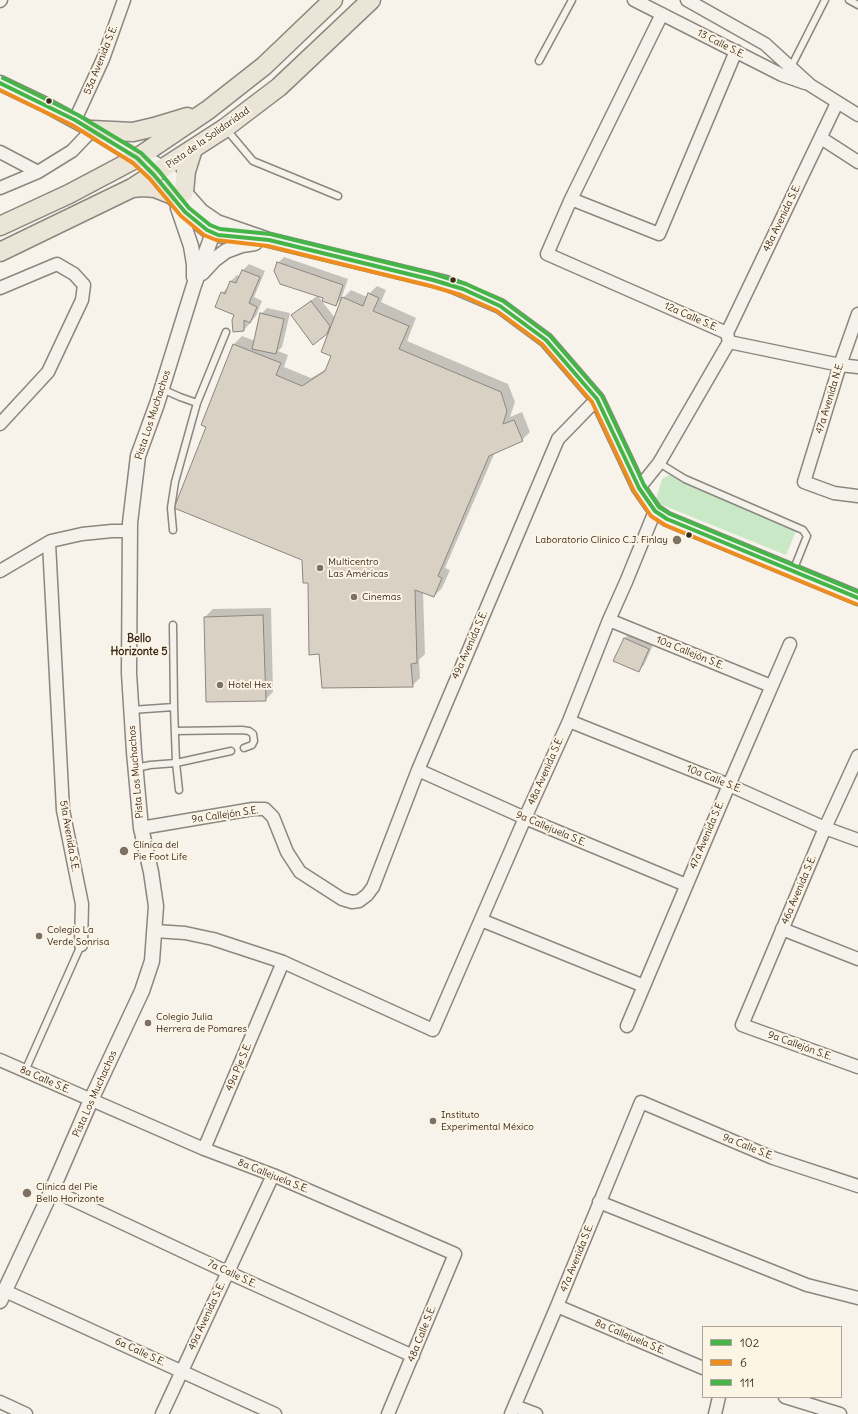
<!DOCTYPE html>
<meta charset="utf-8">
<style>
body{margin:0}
#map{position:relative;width:858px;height:1414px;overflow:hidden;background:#f7f3ea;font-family:Delius,sans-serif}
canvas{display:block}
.legend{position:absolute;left:702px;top:1326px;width:140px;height:72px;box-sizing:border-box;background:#fcf5e5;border:1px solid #afa495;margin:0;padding:5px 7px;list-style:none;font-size:12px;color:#3b2a1e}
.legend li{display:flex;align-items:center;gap:8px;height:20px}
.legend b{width:20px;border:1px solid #afa495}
</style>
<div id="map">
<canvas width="858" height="1414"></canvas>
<ul class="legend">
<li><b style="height:5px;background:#45b549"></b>102</li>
<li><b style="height:5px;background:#ee8d1f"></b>6</li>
<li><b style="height:5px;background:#45b549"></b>111</li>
</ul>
</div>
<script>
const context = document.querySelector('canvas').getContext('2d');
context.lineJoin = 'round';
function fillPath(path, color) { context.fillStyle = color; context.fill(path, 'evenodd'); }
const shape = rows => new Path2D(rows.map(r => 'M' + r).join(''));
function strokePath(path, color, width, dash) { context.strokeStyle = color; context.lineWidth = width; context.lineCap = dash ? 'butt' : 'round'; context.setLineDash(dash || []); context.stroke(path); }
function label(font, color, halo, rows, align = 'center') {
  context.font = font + ' Delius,sans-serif'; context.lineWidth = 4; context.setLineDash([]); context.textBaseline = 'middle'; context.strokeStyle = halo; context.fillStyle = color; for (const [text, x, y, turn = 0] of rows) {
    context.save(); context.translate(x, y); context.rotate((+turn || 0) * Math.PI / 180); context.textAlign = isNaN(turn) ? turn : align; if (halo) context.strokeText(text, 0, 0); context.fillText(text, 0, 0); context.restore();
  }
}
const green = shape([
 [669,475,790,522,797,529,786,555,655,502,662,479]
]);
const shadow = shape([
 [284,257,348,279,341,299,336,305,318,296,335,318,343,298,351,290,367,297,369,294,377,286,386,290,381,302,416,318,407,341,508,384,515,402,510,417,522,412,530,432,522,440,495,452,445,568,450,570,442,588,434,596,423,592,425,654,419,660,420,678,412,686,320,653,309,581,303,559,208,426,203,424,234,344,242,336,255,341,261,314,267,308,290,313,282,347,278,351,288,355,284,367,311,378,328,368,333,356,331,328,326,333,293,315,318,295,278,263],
 [249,264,265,271,254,297,262,301,256,316,244,330,222,293,228,287,229,287,231,281,237,275,240,277,243,270],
 [271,608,273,692,265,700,205,617,213,609],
 [631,632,654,643,644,665,638,671,615,660,625,638]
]);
const building = shape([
 [277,262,343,285,336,306,322,301,323,298,280,284,274,271,277,262],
 [242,270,260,277,249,303,257,307,250,323,244,320,244,331,233,332,232,320,234,315,215,307,221,292,225,294,230,281,236,283,242,270],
 [368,293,379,298,373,311,409,326,399,349,501,392,507,411,503,424,514,420,523,441,489,456,438,576,442,578,434,597,415,590,417,663,411,664,413,687,322,688,319,654,309,655,308,583,303,583,302,560,174,508,206,427,201,425,233,344,281,363,276,375,302,386,325,371,331,356,321,352,342,297,363,306,368,293],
 [311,301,330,326,327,334,313,345,291,315,311,301],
 [260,313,284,319,276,354,252,349,260,313],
 [263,615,266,701,206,702,204,617,263,615],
 [624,638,649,649,639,672,613,661,624,638]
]);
const service = shape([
 [849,0,858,5],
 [539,61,572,0],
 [791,67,825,0],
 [226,129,253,161,338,196],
 [162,389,180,397,197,403],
 [659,463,685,479,803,530,807,536,793,571],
 [173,530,171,508,175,482,197,403,226,332],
 [173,625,174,707,176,763,179,790],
 [131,710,174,707],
 [175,731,242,730,249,731,253,734,254,741,252,745,244,748],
 [136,768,150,765,176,763,231,751],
 [25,1071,81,945]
]);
const minor = shape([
 [634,0,782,75,805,83],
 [687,0,765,44,810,85,858,115],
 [0,1,1,0],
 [662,14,571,199,547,254,727,333,729,342],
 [75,120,103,59,124,0],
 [821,138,858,162],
 [0,152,38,172],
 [0,188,38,172,72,151,92,130],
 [571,199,659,234,736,51],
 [0,288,57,264,74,274,84,285,82,300,48,372,0,424],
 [858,314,840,365,804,482,834,493,858,496],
 [727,333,837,103],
 [729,342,840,365,858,367],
 [639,488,659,463,729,342],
 [51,541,49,543,63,810,82,904,81,945],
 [0,571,51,541,82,534,112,531,130,531],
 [609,620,771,686],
 [569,721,729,785,825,828,858,840],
 [858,756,825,828,742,1025,858,1067],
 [418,770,525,818,686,885],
 [141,828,253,809,265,809,273,817,287,852,300,872,342,899,352,902,359,901,367,895,373,887,418,770,558,439,597,399],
 [481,920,644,986],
 [782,929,858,959],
 [155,931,185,933,213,939,283,962,433,1030,525,818,569,721,609,620,626,582,655,511],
 [627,1026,729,785,790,644],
 [0,1060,204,1149,273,1175,455,1254,388,1414],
 [204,1149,283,962],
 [52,1190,227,1272,413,1356],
 [599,1202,807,1285,858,1298],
 [5,1291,275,1414],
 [557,1306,703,1368],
 [785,1397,840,1414],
 [0,1402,26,1414],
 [515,1406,536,1414],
 [162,1414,273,1175],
 [511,1414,557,1306,641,1102,773,1158,858,1186],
 [715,1414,719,1397]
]);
const tertiary = shape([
 [0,83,46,105,92,130,137,158,144,164],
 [137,158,150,161,163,168,201,211,217,222,269,240,446,283,500,306,546,340,597,399,639,488,655,511,667,519,858,598],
 [164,187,185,212,207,230,218,235,244,238],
 [178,208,191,246,194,264,194,277],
 [202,273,214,260,226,251,242,245,255,243],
 [0,1301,52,1190,91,1100,142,991,152,961,156,906,151,872,141,828,134,752,129,673,130,523,138,456,157,404,194,285,217,222]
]);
const primary = shape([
 [92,130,133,132,154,127,187,117],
 [132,188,143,187,155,188,170,194],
 [184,192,186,171,193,149],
 [0,226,69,194,137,158,208,110,264,66,333,0],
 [0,252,132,188,225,128,279,87,371,0]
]);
const bus1 = shape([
 [0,83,75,120,137,158,154,175,185,212,207,230,218,235,269,240,433,280,463,289,500,306,546,340,597,399,639,488,655,511,667,519,858,598]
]);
const bus2 = shape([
 [0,90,72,125,133,163,150,179,181,216,204,235,216,240,268,246,431,286,461,295,497,311,542,344,592,402,634,491,651,516,665,525,856,604]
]);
const bus3 = shape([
 [3,78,78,115,141,153,159,171,189,208,210,225,220,229,270,234,434,274,466,284,503,301,550,336,602,396,644,485,659,507,670,514,858,592]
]);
const markers = [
 [49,101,3.5,"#3b2a1e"],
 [453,280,3.5,"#3b2a1e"],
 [689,535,3.5,"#3b2a1e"],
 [677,540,5,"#7d7065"],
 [320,568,4,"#7d7065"],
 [354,597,4,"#7d7065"],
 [220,685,4,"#7d7065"],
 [124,851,5,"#7d7065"],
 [39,936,4,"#7d7065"],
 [148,1023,4,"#7d7065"],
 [433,1121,4,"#7d7065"],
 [27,1193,5,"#7d7065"]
];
const streetNames = [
 ["13 Calle S.E.",721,44,27],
 ["53a Avenida S.E.",101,60,-68],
 ["Pista de la Solidaridad",208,138,-35],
 ["48a Avenida S.E.",782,218,-64],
 ["12a Calle S.E.",691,317,24],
 ["47a Avenida N.E.",830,398,-73],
 ["Pista Los Muchachos",153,415,-72],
 ["49a Avenida S.E.",470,645,-66],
 ["10a Callejón S.E.",690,653,22],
 ["48a Avenida S.E.",546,771,-66],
 ["Pista Los Muchachos",136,772,-95],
 ["10a Calle S.E.",714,779,22],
 ["9a Callejón S.E.",225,815,-8],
 ["9a Callejuela S.E.",551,829,23],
 ["47a Avenida S.E.",707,835,-67],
 ["51a Avenida S.E.",69,836,80],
 ["46a Avenida S.E.",799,890,-67],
 ["9a Callejón S.E.",800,1046,20],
 ["49a Pje S.E.",239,1067,-67],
 ["8a Calle S.E.",45,1080,24],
 ["Pista Los Muchachos",95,1094,-66],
 ["9a Calle S.E.",748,1147,22],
 ["8a Callejuela S.E.",273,1176,22],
 ["47a Avenida S.E.",577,1258,-68],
 ["7a Calle S.E.",232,1274,25],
 ["49a Avenida S.E.",207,1316,-65],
 ["48a Calle S.E.",422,1334,-68],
 ["8a Callejuela S.E.",630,1337,23],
 ["6a Calle S.E.",140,1352,25]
];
const poiNames = [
 ["Laboratorio Clínico C.J. Finlay",668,540,"right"],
 ["Multicentro",328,562],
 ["Las Américas",328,574],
 ["Cinemas",362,597],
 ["Hotel Hex",228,685],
 ["Clínica del",133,845],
 ["Pie Foot Life",133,857],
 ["Colegio La",47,930],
 ["Verde Sonrisa",47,942],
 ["Colegio Julia",156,1017],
 ["Herrera de Pomares",156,1029],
 ["Instituto",441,1115],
 ["Experimental México",441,1127],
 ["Clínica del Pie",36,1187],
 ["Bello Horizonte",36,1199]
];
const neighbourhoodNames = [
 ["Bello",139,639],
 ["Horizonte 5",139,652]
];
fillPath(green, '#c9e9c6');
fillPath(shadow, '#0003');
fillPath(building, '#dad1c5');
strokePath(building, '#8b867f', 1);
strokePath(service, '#8b867f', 9);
strokePath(minor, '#8b867f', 15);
strokePath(tertiary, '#8b867f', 17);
strokePath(primary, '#8b867f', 21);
strokePath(service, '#f5f2ec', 6);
strokePath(minor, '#f5f2ec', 12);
strokePath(tertiary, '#f5f2ec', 14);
strokePath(primary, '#eae5d6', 18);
strokePath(bus1, '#45b549', 4);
strokePath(bus2, '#ee8d1f', 4);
strokePath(bus3, '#45b549', 4);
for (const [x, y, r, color] of markers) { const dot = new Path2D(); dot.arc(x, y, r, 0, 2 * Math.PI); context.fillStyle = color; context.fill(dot); strokePath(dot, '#fcf5e5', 1.5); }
label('10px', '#3b2a1e', '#fcf5e5', streetNames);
label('10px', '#3b2a1e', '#fcf5e5', poiNames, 'left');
label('bold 11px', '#3b2a1e', '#fcf5e5', neighbourhoodNames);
</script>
